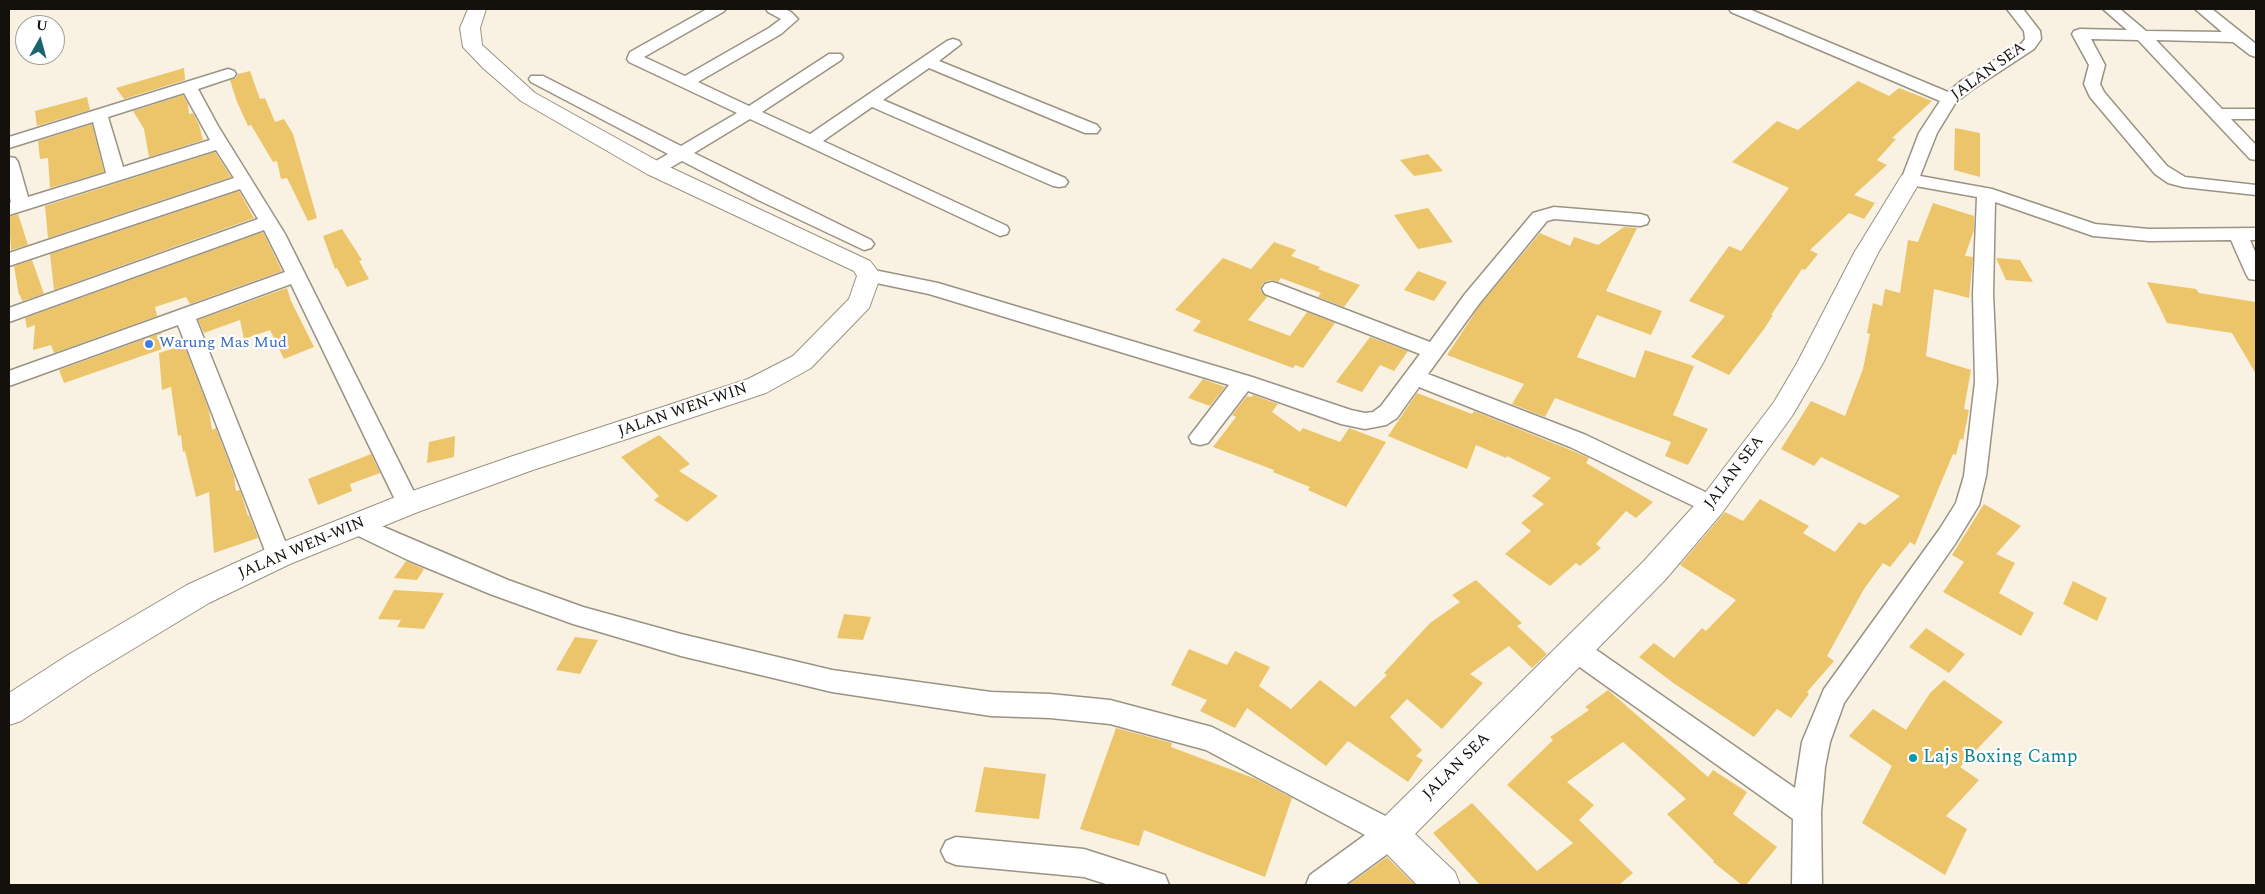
<!DOCTYPE html>
<style>
body{margin:0}
#map{position:relative;width:2265px;height:894px;overflow:hidden;background:#f9f1e1;font-family:Spectral,serif}
canvas{display:block}
.frame{position:absolute;inset:0;border:10px solid #14110c;pointer-events:none}
.north{position:absolute;left:15px;top:15px;width:50px;height:50px;box-sizing:border-box;background:#fff;border:1px solid #a1a09e;border-radius:50%;rotate:7deg;font-size:14px;font-weight:700;line-height:20px;text-align:center;color:#14110c}
.north::after{content:'';display:block;margin:auto;width:18px;height:22px;background:#1b6571;clip-path:polygon(50% 0,100% 100%,50% 72%,0 100%)}
</style>
<div id="map">
<canvas width="2265" height="894"></canvas>
<div class="frame"></div>
<div class="north">U</div>
</div>
<script>
const context = document.querySelector('canvas').getContext('2d');
context.lineJoin = 'round';
function fillPath(path, color) { context.fillStyle = color; context.fill(path, 'evenodd'); }
const shape = rows => new Path2D(rows.map(r => 'M' + r).join(''));
function strokePath(path, color, width, dash) { context.strokeStyle = color; context.lineWidth = width; context.lineCap = dash ? 'butt' : 'round'; context.setLineDash(dash || []); context.stroke(path); }
function label(font, color, halo, rows, align = 'center') {
  context.font = font + ' Spectral,serif'; context.lineWidth = 4.5; context.setLineDash([]); context.textBaseline = 'middle'; context.strokeStyle = halo; context.fillStyle = color; for (const [text, x, y, turn = 0] of rows) {
    context.save(); context.translate(x, y); context.rotate((+turn || 0) * Math.PI / 180); context.textAlign = isNaN(turn) ? turn : align; if (halo) context.strokeText(text, 0, 0); context.fillText(text, 0, 0); context.restore();
  }
}
const building = shape([
 [184,68,185,80,124,99,116,88],
 [250,71,260,99,265,98,275,122,284,119,293,134,317,218,308,221,287,178,281,179,277,161,273,162,251,125,248,126,237,102,230,80,236,78,238,74],
 [1858,81,1889,96,1899,88,1932,101,1892,138,1896,139,1877,160,1887,165,1854,195,1875,203,1864,219,1849,213,1810,250,1818,254,1805,270,1802,269,1771,315,1773,315,1764,329,1729,375,1691,357,1725,316,1689,301,1729,246,1741,251,1789,188,1732,162,1777,121,1798,130],
 [183,95,188,104,189,114,193,113,199,125,203,140,149,157,144,129,133,111],
 [87,97,90,110,37,126,35,111],
 [92,124,104,172,50,188,48,158,40,159,38,141],
 [1955,128,1980,133,1980,177,1954,170],
 [215,152,231,177,48,238,45,206],
 [1428,154,1443,171,1414,176,1400,160],
 [239,191,254,218,54,290,50,254],
 [1933,203,1974,216,1974,230,1965,256,1973,257,1969,298,1934,289,1926,356,1971,370,1964,409,1969,410,1963,440,1960,439,1956,455,1953,454,1915,545,1910,542,1890,567,1883,563,1864,589,1827,656,1834,661,1807,692,1809,694,1791,718,1777,709,1754,737,1672,682,1639,657,1654,643,1674,658,1702,628,1706,631,1736,600,1680,565,1725,512,1743,521,1760,499,1809,526,1803,533,1835,552,1859,522,1865,525,1900,496,1821,457,1814,466,1781,449,1811,401,1845,416,1863,369,1870,334,1867,333,1873,303,1882,306,1885,289,1900,293,1908,240,1918,242],
 [1428,208,1453,242,1418,249,1394,215],
 [18,214,28,245,11,250,9,217],
 [1624,227,1637,228,1606,291,1662,311,1651,335,1597,315,1577,357,1635,378,1645,350,1694,366,1673,415,1708,429,1688,465,1665,456,1671,442,1555,398,1545,417,1512,404,1524,384,1447,355,1480,305,1540,233,1570,246,1574,237,1598,245],
 [342,229,362,260,359,261,369,279,347,287,337,268,335,269,323,236],
 [263,232,282,271,190,304,186,297,155,307,157,316,54,353,51,345,33,350,35,325,27,328,25,318],
 [1274,242,1296,250,1291,256,1320,267,1318,269,1360,285,1344,307,1318,297,1321,293,1281,278,1278,282,1271,280,1263,283,1260,290,1267,297,1248,320,1290,336,1307,312,1335,323,1303,368,1295,365,1293,368,1193,331,1201,321,1175,310,1223,258,1251,269],
 [1996,258,2020,260,2033,282,2006,280],
 [32,260,44,294,22,301,20,295,19,295,14,266],
 [1418,271,1447,282,1434,301,1404,290],
 [2147,282,2196,289,2199,293,2256,302,2256,374,2232,333,2167,323],
 [287,288,291,301,314,347,284,359,270,330,244,339,240,320,204,333,198,320],
 [161,333,165,348,64,383,59,370],
 [1370,337,1408,351,1394,371,1380,365,1362,392,1336,382],
 [184,345,209,410,212,430,216,428,234,476,236,491,240,490,248,516,249,515,258,538,214,553,209,492,196,497,185,451,183,452,181,435,178,436,171,387,162,390,159,353],
 [1203,379,1225,387,1210,406,1188,398],
 [1417,393,1472,414,1474,411,1573,451,1589,458,1586,463,1653,502,1636,518,1626,511,1596,544,1601,548,1580,566,1576,563,1550,586,1505,554,1531,531,1521,523,1544,504,1532,496,1551,478,1507,456,1506,458,1476,445,1467,469,1388,436],
 [1253,395,1278,404,1272,412,1300,432,1303,428,1340,442,1349,428,1386,442,1346,507,1308,490,1310,487,1273,472,1274,470,1213,447,1236,417,1232,415,1247,396,1251,397],
 [659,435,690,464,679,471,718,496,687,522,654,500,659,496,621,457],
 [455,436,454,457,427,463,429,442],
 [371,454,380,473,350,484,352,491,318,505,308,479],
 [1984,504,2021,526,1996,554,2015,563,1999,593,2034,613,2021,636,1943,592,1964,562,1952,555],
 [406,561,424,569,417,580,394,578],
 [1476,580,1522,623,1517,626,1547,654,1532,668,1509,646,1470,674,1483,683,1442,729,1407,699,1390,717,1422,750,1416,756,1423,760,1408,782,1348,741,1326,766,1247,708,1235,728,1200,711,1207,700,1171,685,1189,649,1227,665,1235,651,1270,667,1259,686,1291,709,1320,680,1355,707,1387,675,1384,673,1430,623,1460,602,1452,595],
 [2073,581,2107,598,2097,621,2063,604],
 [394,590,444,593,424,629,397,627,401,620,378,619],
 [844,614,871,617,863,640,837,638],
 [1926,628,1965,654,1949,673,1909,647],
 [575,637,598,640,580,674,556,670],
 [1944,680,2003,722,1960,767,1979,780,1946,816,1967,829,1945,875,1862,823,1892,766,1849,736,1873,709,1906,730,1930,693],
 [1608,690,1708,777,1713,770,1747,792,1733,814,1777,847,1746,885,1742,885,1713,862,1714,861,1667,814,1686,799,1623,742,1567,782,1594,805,1579,820,1633,873,1619,885,1480,885,1433,833,1472,803,1537,871,1573,843,1507,785,1553,740,1550,737,1589,710,1585,707],
 [1116,728,1172,743,1171,747,1256,779,1292,798,1265,877,1144,830,1139,846,1080,829],
 [984,767,1046,774,1039,819,975,812],
 [1387,857,1415,885,1348,885]
]);
const street = shape([
 [707,9,726,9,723,12,644,57,685,76,769,28,781,19,768,12,766,9,785,9,791,12,798,19,781,34,698,82,749,106,829,54,841,54,843,57,841,60,762,112,810,134,947,41,953,39,959,41,961,44,939,61,1097,125,1100,129,1097,133,1085,133,929,68,883,100,1065,178,1068,182,1065,186,1059,187,1053,186,872,107,823,141,1007,226,1009,230,1007,234,1000,236,750,119,694,153,871,240,874,244,871,248,864,250,756,199,682,161,661,173,649,173,646,169,649,165,668,154,531,82,529,79,531,76,543,76,681,146,737,113,629,62,627,59,630,52,707,9],
 [1729,9,1749,9,1948,92,1961,81,2022,43,2025,39,2024,31,2007,9,2023,9,2040,31,2041,39,2034,49,1973,89,1956,102,1937,133,1920,176,1992,189,2095,224,2149,229,2256,228,2256,240,2250,240,2256,254,2256,280,2249,279,2246,274,2231,240,2149,241,2093,236,1995,202,1993,294,1997,382,1986,476,1979,505,1955,544,1844,703,1830,742,1825,767,1821,812,1822,885,1792,885,1793,819,1567,658,1563,650,1567,642,1576,639,1585,642,1795,788,1802,742,1824,689,1939,530,1956,503,1964,476,1975,382,1973,294,1977,197,1910,185,1904,184,1901,180,1919,133,1940,101,1731,12,1729,9],
 [2103,9,2120,9,2146,31,2222,32,2195,9,2212,9,2256,44,2256,57,2250,55,2233,42,2156,40,2222,109,2256,109,2256,119,2231,119,2256,145,2256,160,2250,159,2138,40,2091,39,2105,65,2100,84,2104,92,2167,166,2185,177,2256,185,2256,195,2183,187,2168,183,2155,174,2090,97,2084,84,2089,65,2072,34,2074,31,2080,29,2127,30,2103,9],
 [228,69,234,71,236,74,234,77,198,89,218,126,285,234,420,504,416,510,408,513,400,510,291,284,196,319,291,556,288,563,279,566,270,563,267,556,178,325,9,386,9,371,285,272,264,230,9,322,9,308,258,219,240,189,9,266,9,253,234,178,216,150,9,215,9,203,11,202,9,194,9,157,15,158,18,162,28,197,106,173,93,122,9,148,9,137,228,69],
 [184,93,210,140,123,167,108,117,184,93],
 [1554,207,1640,214,1647,216,1649,220,1647,224,1640,226,1554,219,1547,221,1479,304,1428,374,1586,435,1720,499,1724,505,1720,511,1712,514,1704,511,1570,447,1419,387,1397,418,1386,425,1365,429,1341,424,1248,391,1208,443,1200,445,1192,443,1189,437,1229,385,929,294,862,280,859,275,862,270,869,269,938,283,1252,377,1351,410,1365,413,1373,412,1381,406,1420,354,1265,294,1262,289,1265,284,1272,282,1279,284,1430,342,1465,294,1533,213,1554,207],
 [358,516,508,580,583,607,681,634,832,670,991,692,1050,694,1110,700,1212,727,1401,824,1405,834,1401,844,1345,885,1306,885,1310,875,1365,835,1206,750,1110,724,1050,718,991,716,832,692,681,656,573,624,490,594,408,560,350,532,346,525,350,518,358,516],
 [956,837,1084,849,1165,875,1169,885,1109,885,1084,877,956,865,946,861,941,851,946,841,956,837]
]);
const secondary = shape([
 [468,9,486,9,480,28,482,45,535,93,663,164,870,261,881,275,869,308,811,368,766,393,530,471,418,512,290,564,209,603,90,675,21,721,9,725,9,693,68,655,187,585,268,548,398,496,510,457,748,379,793,356,849,299,857,276,854,271,647,174,521,101,483,68,463,47,460,28,468,9],
 [1910,173,1918,175,1921,180,1878,253,1823,363,1792,416,1722,513,1665,580,1415,834,1455,872,1460,885,1417,885,1379,846,1373,834,1379,822,1643,562,1702,497,1774,402,1797,363,1854,253,1902,175,1910,173]
]);
const markers = [
 [149,344,5,"#3f7fe0"],
 [1913,758,5,"#0f9aa8"]
];
const streetNames = [
 ["JALAN SEA",1989,72,-36],
 ["JALAN WEN-WIN",683,411,-19],
 ["JALAN SEA",1735,473,-53],
 ["JALAN WEN-WIN",302,549,-23],
 ["JALAN SEA",1457,767,-45]
];
const shopNames = [
 ["Warung Mas Mud",159,344]
];
const nearCulturenames = [
 ["Lajs Boxing Camp",1923,758]
];
fillPath(building, '#ecc56a');
strokePath(street, '#9a9383', 3);
strokePath(secondary, '#9a9383', 2);
fillPath(street, '#fff');
fillPath(secondary, '#fff');
for (const [x, y, r, color] of markers) { const dot = new Path2D(); dot.arc(x, y, r, 0, 2 * Math.PI); context.fillStyle = color; context.fill(dot); strokePath(dot, '#fff', 2); }
label('16px', '#14110c', '#fff', streetNames);
label('16px', '#366cbe', '#fff', shopNames, 'left');
label('19px', '#0d838f', '#fff', nearCulturenames, 'left');
</script>
